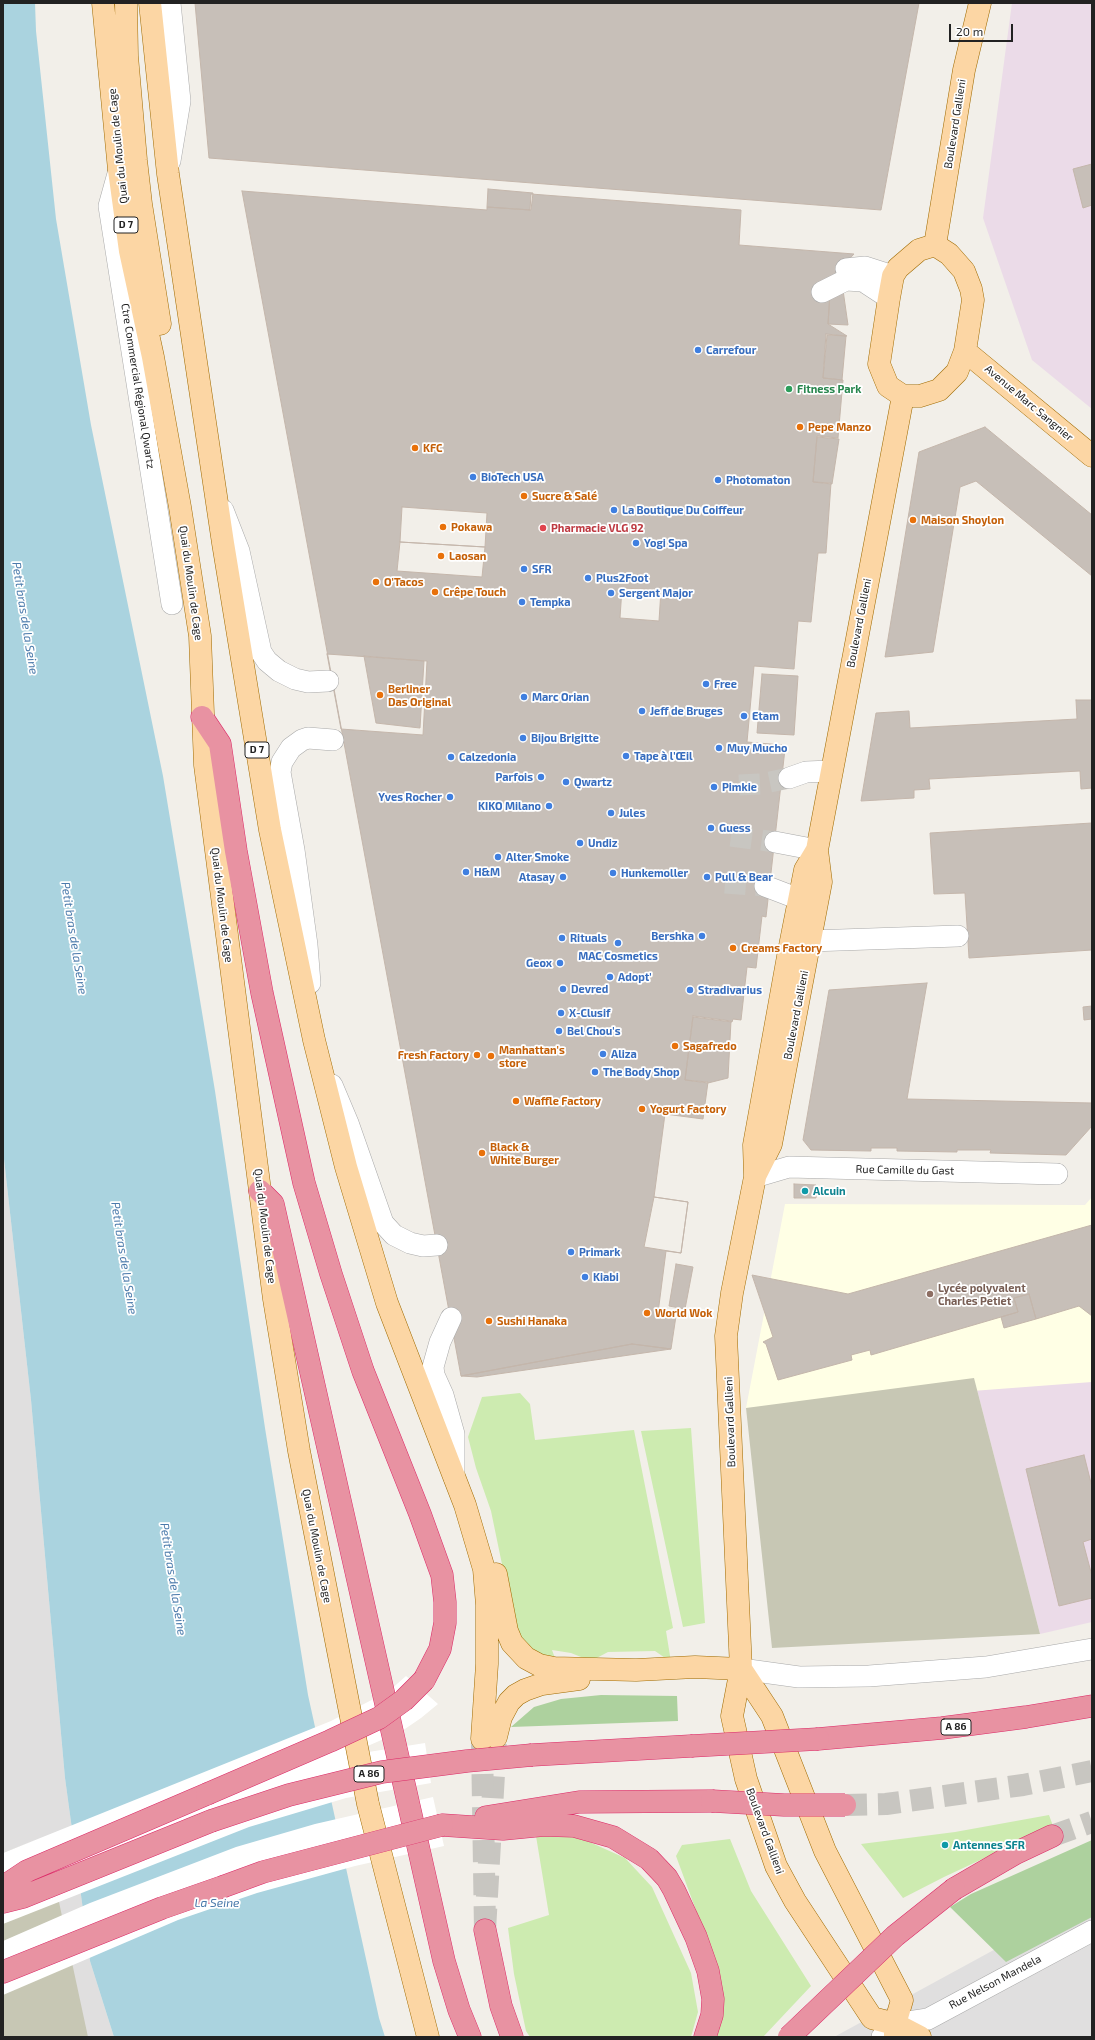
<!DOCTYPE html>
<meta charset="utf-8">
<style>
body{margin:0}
#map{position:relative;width:1095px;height:2040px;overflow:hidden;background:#f2efe9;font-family:"Exo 2",sans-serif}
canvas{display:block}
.frame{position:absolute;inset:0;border:4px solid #222;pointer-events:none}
.scale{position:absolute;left:949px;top:24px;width:64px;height:18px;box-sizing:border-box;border:2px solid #222;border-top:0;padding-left:5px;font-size:12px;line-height:14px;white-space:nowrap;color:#222;-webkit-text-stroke:3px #fff;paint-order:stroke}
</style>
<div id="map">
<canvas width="1095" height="2040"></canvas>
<div class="frame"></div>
<div class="scale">20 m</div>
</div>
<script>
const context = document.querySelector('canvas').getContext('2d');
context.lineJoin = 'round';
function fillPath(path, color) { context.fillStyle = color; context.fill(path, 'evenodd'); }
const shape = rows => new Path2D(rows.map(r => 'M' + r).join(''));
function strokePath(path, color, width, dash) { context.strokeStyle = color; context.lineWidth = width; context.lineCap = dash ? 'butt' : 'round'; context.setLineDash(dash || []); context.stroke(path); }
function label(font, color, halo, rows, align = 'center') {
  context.font = font + ' "Exo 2",sans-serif'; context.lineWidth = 3.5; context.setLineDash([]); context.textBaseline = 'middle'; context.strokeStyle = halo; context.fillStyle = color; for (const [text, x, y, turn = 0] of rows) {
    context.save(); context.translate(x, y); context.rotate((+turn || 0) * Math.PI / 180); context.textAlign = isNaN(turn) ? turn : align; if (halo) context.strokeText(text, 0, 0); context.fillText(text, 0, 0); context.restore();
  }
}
const residential = shape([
 [3,1150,31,1400,65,1778,90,1961,114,2037,3,2037],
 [1092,1898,1092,2037,834,2037,1080,1903]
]);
const industrial = shape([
 [1012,3,1092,3,1092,409,1032,360,983,218],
 [1092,1374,1092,1622,1040,1634,974,1378]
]);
const education = shape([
 [1092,1197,1092,1382,746,1408,785,1204,1085,1205]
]);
const construction = shape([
 [974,1378,1040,1634,772,1648,746,1408],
 [45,1837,88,2037,3,2037,3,1853]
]);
const grass = shape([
 [520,1393,530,1404,535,1440,634,1430,673,1628,666,1631,671,1662,655,1651,608,1652,591,1661,571,1653,552,1650,556,1661,533,1654,517,1637,491,1511,476,1468,468,1437,482,1397],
 [691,1428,705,1623,683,1627,641,1431],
 [1049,1815,1053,1826,944,1877,903,1898,861,1844,955,1832],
 [574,1835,625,1858,652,1887,691,1973,698,2012,691,2037,530,2037,526,2031,514,1974,508,1928,549,1915,536,1836],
 [730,1839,751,1891,811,1986,763,2037,712,2037,704,1932,676,1856,682,1845]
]);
const forest = shape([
 [601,1695,677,1696,678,1721,511,1727,534,1707,561,1699],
 [1092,1840,1092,1917,1006,1962,950,1907,971,1894]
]);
const water = shape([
 [3,3,35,3,36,31,56,219,91,425,163,776,215,1091,265,1428,308,1695,379,2018,385,2037,114,2037,90,1961,65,1778,31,1400,3,1150]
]);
const pier = shape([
 [406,1676,438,1704,421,1718,402,1731,354,1752,356,1754,425,1743,431,1783,346,1798,249,1827,3,1924,3,1853,331,1721,389,1691],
 [433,1797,444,1846,355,1866,257,1893,178,1920,3,1995,3,1941,90,1903,236,1847,315,1824]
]);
const building = shape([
 [195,3,919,3,881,210,209,158,195,3],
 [1092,164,1092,205,1083,208,1073,169,1092,164],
 [488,189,533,193,531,210,487,207,488,189],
 [242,191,487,210,487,207,530,210,531,194,741,210,739,245,854,254,831,278,828,324,847,336,827,335,823,378,843,380,838,438,817,436,813,482,831,483,826,553,818,553,811,622,798,621,794,669,754,666,747,742,782,745,781,749,785,749,766,917,762,916,756,968,747,967,741,1020,733,1019,732,1022,693,1017,685,1080,708,1082,703,1119,665,1114,654,1197,688,1202,681,1253,666,1251,658,1313,676,1316,671,1349,632,1344,461,1376,242,191],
 [840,269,848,325,828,324,831,278,840,269],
 [826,334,846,336,842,380,823,378,826,334],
 [985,427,1092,515,1092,576,976,481,960,487,933,652,885,657,919,452,985,427],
 [817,437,839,439,832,484,813,482,817,437],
 [402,507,487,513,485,547,400,542,402,507],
 [400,542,485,547,482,577,397,571,400,542],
 [622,588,661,590,659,621,620,618,622,588],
 [327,654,427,661,423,735,341,729,327,654],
 [364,656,424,661,420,728,376,723,364,656],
 [762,674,798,676,794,735,757,733,762,674],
 [1076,700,1092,700,1092,788,1081,789,1080,771,929,779,930,789,914,790,914,798,861,801,876,713,909,711,910,728,1077,719,1076,700],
 [1092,823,1092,950,969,958,965,893,934,894,930,833,1092,823],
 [927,983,907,1099,1092,1103,1092,1126,1066,1155,990,1153,991,1150,957,1150,957,1152,897,1151,897,1148,871,1148,871,1151,811,1150,803,1140,829,990,927,983],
 [1092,1006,1092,1019,1084,1020,1083,1007,1092,1006],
 [693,1016,731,1021,728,1078,708,1083,685,1080,693,1016],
 [794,1184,816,1185,816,1198,794,1198,794,1184],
 [654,1197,688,1202,681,1253,644,1247,654,1197],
 [1092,1225,1092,1316,1079,1306,1036,1319,1029,1294,1014,1298,1018,1312,871,1355,870,1350,851,1355,852,1360,778,1380,766,1344,763,1342,773,1337,752,1275,848,1294,1092,1225],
 [676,1264,693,1267,685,1309,669,1306,676,1264],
 [1029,1294,1036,1319,1004,1328,1001,1317,1018,1312,1014,1298,1029,1294],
 [632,1344,671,1349,477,1377,461,1376,632,1344],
 [1084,1455,1092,1487,1092,1539,1083,1542,1092,1576,1092,1598,1059,1606,1026,1469,1084,1455],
 [948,1842,949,1846,942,1847,941,1844,948,1842]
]);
const minorTunnel = shape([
 [739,785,760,784,789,778],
 [731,836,775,842],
 [725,883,765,886]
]);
const majorTunnel = shape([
 [485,1930,496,1739]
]);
const highwayTunnel = shape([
 [482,1741,485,1930],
 [845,1805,886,1804,1023,1785,1092,1771],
 [1052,1836,1092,1822]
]);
const minor = shape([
 [170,161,180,101,170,3],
 [119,170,109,206,172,604],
 [846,269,865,267,893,276],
 [822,292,846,280,863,281,889,298],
 [223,510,239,551,261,652,267,661,279,671,295,679,308,682,328,681],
 [789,778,806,772,831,771],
 [775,842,817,850],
 [765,886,799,899,803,903,805,913],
 [810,941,958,936],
 [310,983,307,945,294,850,280,772,282,762,291,748,302,740,308,738,333,740],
 [332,1085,348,1123,383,1223,394,1235,410,1243,423,1246,437,1245],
 [755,1177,789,1167,1057,1174],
 [451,1318,440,1342,433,1367,434,1375,443,1395,454,1434,454,1477],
 [741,1669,799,1677,869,1676,986,1667,1092,1649],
 [882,2037,895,2024,928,2019,1092,1931]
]);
const major = shape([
 [103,3,119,170,130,251,153,357,180,507,200,636,205,765,274,1299,299,1451,368,1804,428,2037],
 [126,3,127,56,136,160,141,204,160,324],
 [150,3,168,174,223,543,270,830,314,1040,346,1167,387,1303,465,1505,484,1569,487,1605,487,1664,482,1739],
 [935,245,949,254,964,271,971,289,973,300,965,351,957,372,939,390,920,396,903,396,888,386,879,364,889,298,893,276,898,268,919,250,935,245],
 [935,245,964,70,980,3],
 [965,351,1092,456],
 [817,850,805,870,789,951,754,1145,755,1177,732,1293,726,1336,741,1669,732,1716,746,1779,776,1866,795,1901,872,2018,895,2024,920,2037],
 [756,1174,771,1144,821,882,817,850,903,396],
 [496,1574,507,1631,512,1643,526,1658,539,1665,554,1668,636,1670,695,1667,741,1669],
 [741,1669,772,1716,825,1851,902,2000,895,2024,895,2037],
 [496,1737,501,1717,509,1702,516,1695,525,1690,542,1684,579,1679]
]);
const highway = shape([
 [202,717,220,744,236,851,262,993,304,1183,331,1274,363,1371,420,1514,442,1575,445,1602,445,1623,440,1649,424,1680],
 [260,1191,273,1204,444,1961,459,2010,470,2037],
 [818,1739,942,1728,1026,1717,1092,1706],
 [532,1755,691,1746],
 [486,1817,579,1802,712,1801],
 [442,1825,503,1829,544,1825,574,1826,613,1837,649,1859,667,1878,674,1890,696,1937,708,1971,713,1999,712,2015,705,2037],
 [3,1887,27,1871,207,1794],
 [954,1889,1016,1853,1052,1836],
 [3,1902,23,1897,211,1821],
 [485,1930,501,2006,512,2037],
 [3,1972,162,1908,222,1887]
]);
const highwayBridge = shape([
 [691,1746,818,1739],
 [207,1794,330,1741,379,1718,404,1700,424,1680],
 [712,1801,784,1805,845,1805],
 [211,1821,289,1795,382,1772,467,1761,532,1755],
 [222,1887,263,1872,442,1825],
 [789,2037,895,1936,954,1889]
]);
const markers = [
 [698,350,4,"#3f7fe0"],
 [789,389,4,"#2e9e5b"],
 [800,427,4,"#e8710a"],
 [415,448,4,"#e8710a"],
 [473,477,4,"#3f7fe0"],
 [718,480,4,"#3f7fe0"],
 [524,496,4,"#e8710a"],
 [614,510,4,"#3f7fe0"],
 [913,520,4,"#e8710a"],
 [443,527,4,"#e8710a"],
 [543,528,4,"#e0444e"],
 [636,543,4,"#3f7fe0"],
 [441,556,4,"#e8710a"],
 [524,569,4,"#3f7fe0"],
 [588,578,4,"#3f7fe0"],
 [376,582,4,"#e8710a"],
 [435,592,4,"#e8710a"],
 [611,593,4,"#3f7fe0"],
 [522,602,4,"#3f7fe0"],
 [706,684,4,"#3f7fe0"],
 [380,695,4,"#e8710a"],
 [524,697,4,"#3f7fe0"],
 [642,711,4,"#3f7fe0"],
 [744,716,4,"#3f7fe0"],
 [523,738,4,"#3f7fe0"],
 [719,748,4,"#3f7fe0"],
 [626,756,4,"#3f7fe0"],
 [451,757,4,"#3f7fe0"],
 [541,777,4,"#3f7fe0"],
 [566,782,4,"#3f7fe0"],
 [714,787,4,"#3f7fe0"],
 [450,797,4,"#3f7fe0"],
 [549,806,4,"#3f7fe0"],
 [611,813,4,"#3f7fe0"],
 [711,828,4,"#3f7fe0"],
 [580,843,4,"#3f7fe0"],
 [498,857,4,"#3f7fe0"],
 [466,872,4,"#3f7fe0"],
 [613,873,4,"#3f7fe0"],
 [563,877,4,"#3f7fe0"],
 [707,877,4,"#3f7fe0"],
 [702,936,4,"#3f7fe0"],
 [562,938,4,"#3f7fe0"],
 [618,943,4,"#3f7fe0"],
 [733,948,4,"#e8710a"],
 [560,963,4,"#3f7fe0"],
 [610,977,4,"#3f7fe0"],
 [563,989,4,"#3f7fe0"],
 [690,990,4,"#3f7fe0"],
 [561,1013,4,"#3f7fe0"],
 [559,1031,4,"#3f7fe0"],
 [675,1046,4,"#e8710a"],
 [603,1054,4,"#3f7fe0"],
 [477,1055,4,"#e8710a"],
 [491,1056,4,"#e8710a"],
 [595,1072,4,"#3f7fe0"],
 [516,1101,4,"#e8710a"],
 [642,1109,4,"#e8710a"],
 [482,1153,4,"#e8710a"],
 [805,1191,4,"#0f9aa8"],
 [571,1252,4,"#3f7fe0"],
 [585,1277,4,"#3f7fe0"],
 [930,1294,4,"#8d6e63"],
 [647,1313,4,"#e8710a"],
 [489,1321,4,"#e8710a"],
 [945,1845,4,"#0f9aa8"]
];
const shields = [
 [126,225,24],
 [257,750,24],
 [956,1727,30],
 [369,1774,30]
];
const shieldNames = [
 ["D 7",126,225],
 ["D 7",257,750],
 ["A 86",956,1727],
 ["A 86",369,1774]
];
const streetNames = [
 ["Boulevard Gallieni",955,124,-81],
 ["Quai du Moulin de Cage",118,146,-96],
 ["Ctre Commercial Régional Qwartz",138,386,81],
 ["Avenue Marc Sangnier",1029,403,40],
 ["Quai du Moulin de Cage",191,583,82],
 ["Boulevard Gallieni",859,623,-79],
 ["Quai du Moulin de Cage",222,905,83],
 ["Boulevard Gallieni",796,1015,-79],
 ["Rue Camille du Gast",905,1170,1],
 ["Quai du Moulin de Cage",265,1226,83],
 ["Boulevard Gallieni",730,1422,-92],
 ["Quai du Moulin de Cage",317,1546,79],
 ["Boulevard Gallieni",765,1831,70],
 ["Rue Nelson Mandela",995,1982,-28]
];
const shopNames = [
 ["Carrefour",706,350],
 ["BioTech USA",481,477],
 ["Photomaton",726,480],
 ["La Boutique Du Coiffeur",622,510],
 ["Yogi Spa",644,543],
 ["SFR",532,569],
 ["Plus2Foot",596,578],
 ["Sergent Major",619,593],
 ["Tempka",530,602],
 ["Free",714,684],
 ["Marc Orian",532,697],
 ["Jeff de Bruges",650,711],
 ["Etam",752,716],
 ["Bijou Brigitte",531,738],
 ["Muy Mucho",727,748],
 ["Tape à l'Œil",634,756],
 ["Calzedonia",459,757],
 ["Parfois",533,777,"right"],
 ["Qwartz",574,782],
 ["Pimkie",722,787],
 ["Yves Rocher",442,797,"right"],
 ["KIKO Milano",541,806,"right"],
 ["Jules",619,813],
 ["Guess",719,828],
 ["Undiz",588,843],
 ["Alter Smoke",506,857],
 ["H&M",474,872],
 ["Hunkemoller",621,873],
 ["Atasay",555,877,"right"],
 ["Pull & Bear",715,877],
 ["Bershka",694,936,"right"],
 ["Rituals",570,938],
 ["MAC Cosmetics",618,956,"center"],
 ["Geox",552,963,"right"],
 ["Adopt'",618,977],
 ["Devred",571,989],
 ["Stradivarius",698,990],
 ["X-Clusif",569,1013],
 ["Bel Chou's",567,1031],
 ["Aliza",611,1054],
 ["The Body Shop",603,1072],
 ["Primark",579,1252],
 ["Kiabi",593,1277]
];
const leisureNames = [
 ["Fitness Park",797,389]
];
const foodNames = [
 ["Pepe Manzo",808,427],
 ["KFC",423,448],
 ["Sucre & Salé",532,496],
 ["Maison Shoylon",921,520],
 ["Pokawa",451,527],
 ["Laosan",449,556],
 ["O'Tacos",384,582],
 ["Crêpe Touch",443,592],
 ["Berliner",388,689],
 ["Das Original",388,702],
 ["Creams Factory",741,948],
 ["Sagafredo",683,1046],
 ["Manhattan's",499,1050],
 ["store",499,1063],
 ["Fresh Factory",469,1055,"right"],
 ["Waffle Factory",524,1101],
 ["Yogurt Factory",650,1109],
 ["Black &",490,1147],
 ["White Burger",490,1160],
 ["World Wok",655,1313],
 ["Sushi Hanaka",497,1321]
];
const healthNames = [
 ["Pharmacie VLG 92",551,528]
];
const cultureNames = [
 ["Alcuin",813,1191],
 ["Antennes SFR",953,1845]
];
const educationNames = [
 ["Lycée polyvalent",938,1288],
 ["Charles Petiet",938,1301]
];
const waterNames = [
 ["Petit bras de la Seine",25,618,81],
 ["Petit bras de la Seine",74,938,81],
 ["Petit bras de la Seine",124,1258,81],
 ["Petit bras de la Seine",173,1579,81],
 ["La Seine",217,1903]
];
fillPath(residential, '#e0dfdf');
fillPath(industrial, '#ebdbe8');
fillPath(education, '#ffffe5');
fillPath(construction, '#c7c7b4');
fillPath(grass, '#cdebb0');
fillPath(forest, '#add19e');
fillPath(water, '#aad3df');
fillPath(pier, '#fff');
fillPath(building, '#c7bfb8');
strokePath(building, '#c4b6ab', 1);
strokePath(minorTunnel, '#c8c6c1', 21, [21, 10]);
strokePath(majorTunnel, '#c8c6c1', 22, [22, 11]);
strokePath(highwayTunnel, '#c8c6c1', 22, [22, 11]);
strokePath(minor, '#a9a9a9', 22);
strokePath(major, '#a06b00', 23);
strokePath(highway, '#dc2a67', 23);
strokePath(minor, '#fff', 21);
strokePath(major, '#fcd6a4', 22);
strokePath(highway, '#e892a2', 22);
strokePath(highwayBridge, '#dc2a67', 23, []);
strokePath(highwayBridge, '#e892a2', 22);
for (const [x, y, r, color] of markers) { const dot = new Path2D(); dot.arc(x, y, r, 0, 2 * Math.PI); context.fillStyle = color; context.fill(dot); strokePath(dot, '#fff', 1.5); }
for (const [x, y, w] of shields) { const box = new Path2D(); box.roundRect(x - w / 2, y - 8, w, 16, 3); context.fillStyle = '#fff'; context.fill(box); strokePath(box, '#222', 1); }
label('bold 10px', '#222', null, shieldNames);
label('11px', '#222', '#fff', streetNames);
label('bold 11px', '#366cbe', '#fff', shopNames, 'left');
label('bold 11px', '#27864d', '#fff', leisureNames, 'left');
label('bold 11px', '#c56008', '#fff', foodNames, 'left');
label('bold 11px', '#be3a42', '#fff', healthNames, 'left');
label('bold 11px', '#0d838f', '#fff', cultureNames, 'left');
label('bold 11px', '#785e54', '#fff', educationNames, 'left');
label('italic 12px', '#4a7aab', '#fff', waterNames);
</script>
